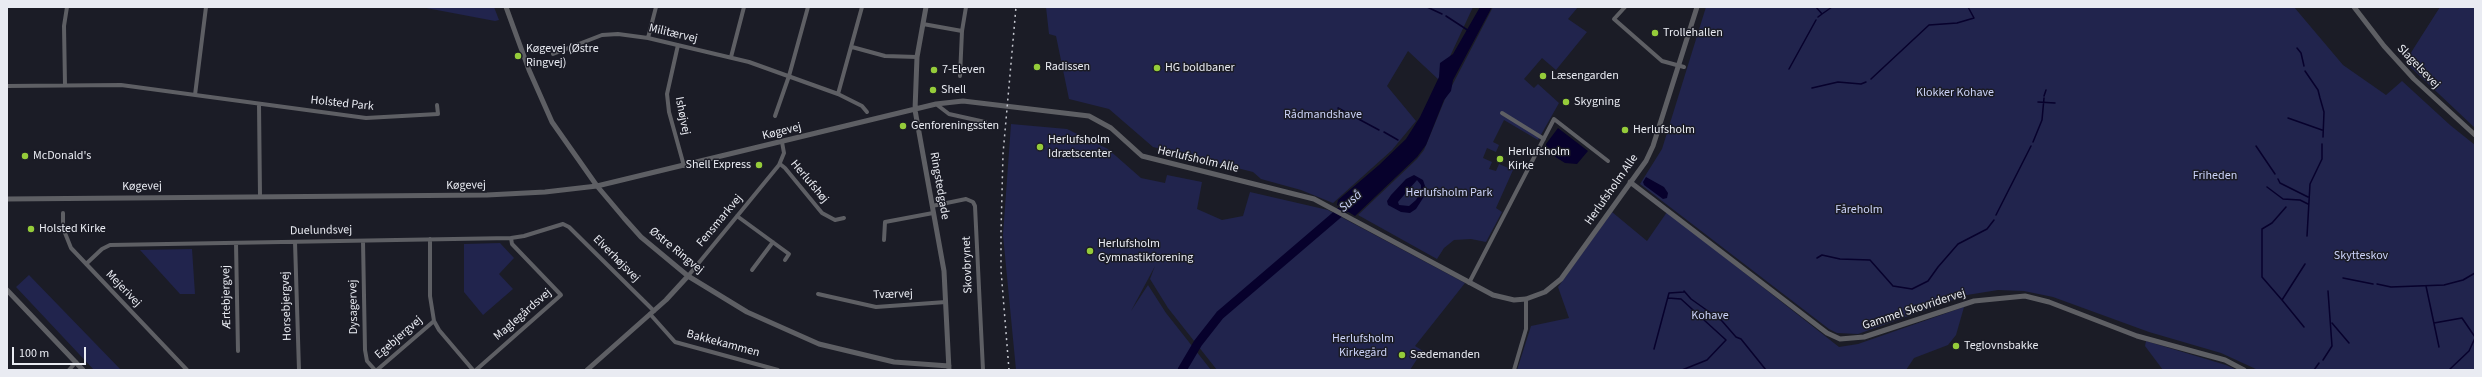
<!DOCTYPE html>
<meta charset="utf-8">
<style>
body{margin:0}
#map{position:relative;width:2482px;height:377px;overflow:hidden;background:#1b1c26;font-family:"Source Sans 3",sans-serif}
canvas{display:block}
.frame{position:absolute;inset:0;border:8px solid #e9ebf2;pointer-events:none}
.scale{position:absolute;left:12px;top:347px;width:74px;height:18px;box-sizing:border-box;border:2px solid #e9ebf2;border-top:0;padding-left:5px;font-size:12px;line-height:14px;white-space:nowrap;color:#e9ebf2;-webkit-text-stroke:3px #1b1c26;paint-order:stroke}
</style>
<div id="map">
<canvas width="2482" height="377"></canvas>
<div class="frame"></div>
<div class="scale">100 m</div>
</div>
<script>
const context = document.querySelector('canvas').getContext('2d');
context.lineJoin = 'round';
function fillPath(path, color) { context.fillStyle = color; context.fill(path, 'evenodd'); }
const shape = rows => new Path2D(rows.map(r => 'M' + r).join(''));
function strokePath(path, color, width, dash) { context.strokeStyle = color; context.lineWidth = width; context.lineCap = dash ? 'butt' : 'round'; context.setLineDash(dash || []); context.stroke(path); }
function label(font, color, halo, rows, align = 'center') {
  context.font = font + ' "Source Sans 3",sans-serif'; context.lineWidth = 3; context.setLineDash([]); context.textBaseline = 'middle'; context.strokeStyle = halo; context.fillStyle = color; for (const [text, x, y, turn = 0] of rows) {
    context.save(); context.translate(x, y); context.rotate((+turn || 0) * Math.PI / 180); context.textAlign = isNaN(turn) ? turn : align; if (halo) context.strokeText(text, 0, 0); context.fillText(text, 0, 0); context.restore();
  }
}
const green = shape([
 [421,7,494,7,499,20,495,21],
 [1046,7,1473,7,1439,80,1408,51,1387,86,1416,121,1392,150,1333,203,1301,190,1261,179,1253,172,1153,147,1109,109,1069,99,1056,36,1049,34],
 [1493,7,1578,7,1568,19,1587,32,1556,70,1542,58,1524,79,1534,88,1538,84,1559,103,1538,140,1504,120,1493,142,1499,145,1496,152,1487,148,1483,158,1492,162,1489,169,1496,171,1499,164,1513,170,1496,208,1502,212,1486,242,1471,239,1454,240,1444,248,1437,259,1358,215,1417,159,1424,150,1445,99],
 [1706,7,2294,7,2343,65,2386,95,2402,81,2450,125,2475,145,2475,370,2258,370,2221,353,2149,332,2053,297,2024,291,1998,290,1967,295,1858,334,1837,333,1829,329,1640,184,1662,149],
 [2440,7,2475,7,2475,128,2405,62],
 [1011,124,1067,129,1108,149,1141,178,1165,183,1167,175,1202,182,1197,209,1222,220,1243,216,1250,192,1328,210,1465,283,1415,346,1428,354,1428,356,1422,354,1419,356,1410,370,1217,370,1168,308,1150,279,1155,266,1131,311,1148,285,1166,313,1211,370,1016,370,1003,235],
 [1612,212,1647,241,1667,212,1839,347,1858,344,1964,307,1956,335,1948,345,1914,358,1906,370,1517,370,1531,326,1569,318,1558,287],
 [500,243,514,258,499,274,513,289,483,315,464,292,464,244],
 [192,249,195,294,180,294,140,250],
 [29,275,121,370,94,370,16,287],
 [2146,341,2226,365,2237,370,2163,370,2145,346]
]);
const water = shape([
 [1480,7,1492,7,1453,80,1451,91,1444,100,1426,145,1417,157,1355,216,1337,205,1338,200,1379,165,1406,139,1420,117,1439,77,1440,63,1453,54],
 [1558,128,1588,151,1577,164,1565,163,1546,151,1546,144],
 [1414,175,1423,180,1427,192,1416,209,1410,213,1401,212,1388,205,1387,201,1391,195,1406,179],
 [1417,180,1421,185,1421,191,1416,200,1409,206,1399,205,1398,202],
 [1646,177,1664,187,1668,193,1667,198,1663,199,1644,185,1643,182]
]);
const stream = shape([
 [1427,7,1442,14],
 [1816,7,1822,14,1832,7],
 [1446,16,1469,31],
 [1818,17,1822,14],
 [2297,48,2301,53,2304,66],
 [1789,69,1816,20],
 [2305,71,2318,90,2320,98,2324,112,2323,137],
 [1871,79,1929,25,1957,23,1974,18,1968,7],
 [1812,88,1838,82,1861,84,1866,82],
 [2044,96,2046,90],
 [2038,102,2055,103],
 [1338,108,1379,130],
 [2288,118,2322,130],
 [1384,132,1398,140],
 [2033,142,2042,120,2044,98],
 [2256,146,2275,174],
 [2278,179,2280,183,2308,197],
 [2267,187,2283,199,2300,200,2308,204],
 [1996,215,2031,146],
 [2307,236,2310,184,2322,159,2322,144],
 [1817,258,1822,255,1840,259,1870,260,1893,286,1912,289,1928,281,1938,267,1958,244,1987,229,1994,220],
 [2343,278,2373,284],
 [2377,284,2391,287,2444,285,2463,280,2475,273],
 [2426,286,2439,347],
 [1684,291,1691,299,1722,321,1736,337,1741,339,1766,370],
 [1668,298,1681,299,1726,340,1707,360,1682,370],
 [2282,300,2262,277,2262,229,2272,223,2286,207],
 [2332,323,2349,343],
 [2434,323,2462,318,2475,337],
 [2304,327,2282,300,2305,264],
 [1654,349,1669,293,1684,292],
 [2323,360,2332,346,2328,291],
 [2314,370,2319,363],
 [2449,370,2469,351,2475,338]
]);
const river = shape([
 [1182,370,1198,343,1220,315,1352,202]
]);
const minor = shape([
 [1625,7,1614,19,1662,61,1684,67],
 [923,24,962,31],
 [648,38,656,7],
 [678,45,667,94,669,112,684,166],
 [852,47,885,56,917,57],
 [553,54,602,35,618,34,648,38,749,62,838,94,862,106,867,112],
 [731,57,744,7],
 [960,76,962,31,966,7],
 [65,85,64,26,67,7],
 [7,86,121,85,366,118,438,114,437,105],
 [838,94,862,7],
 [195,95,206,7],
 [259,104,260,196],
 [936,104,949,114,985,122],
 [1502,113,1544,139],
 [775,116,789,76,808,7],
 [780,164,785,168,822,213,835,220,844,218],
 [932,206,966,199,973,202,975,206,983,370],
 [63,213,63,228,71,248,187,370],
 [737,216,789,254,785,260],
 [430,239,430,296,434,321,439,330,473,370],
 [884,240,885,222,933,213],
 [363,241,365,350,367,361,375,370],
 [295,242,299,370],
 [236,243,238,351],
 [86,264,102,249,110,245,511,238,524,236,563,224,569,227,654,311],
 [752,270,773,242],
 [688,276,779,165,784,153,782,142],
 [1469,283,1554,119,1608,161],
 [818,294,876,307,946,302],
 [650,314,675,342,778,370],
 [69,370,76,362],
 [377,370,434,321],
 [476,370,561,295,512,244,511,238],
 [1514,370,1526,329,1526,299]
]);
const tertiary = shape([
 [506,7,529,70,552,122,597,186,624,218,641,237,688,276,747,312,819,344,894,362,949,366],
 [926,7,917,57,915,110,944,271,949,370],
 [2354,7,2384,46,2414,79,2475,135],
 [1630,182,1827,333,1840,339,1864,337,1974,301,2025,296,2049,302,2137,336,2225,360,2244,370],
 [7,199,487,195,545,192,597,186,936,104,963,101,1089,116,1111,128,1142,156,1314,199,1493,295,1514,300,1526,299,1545,292,1561,279,1646,161,1653,146,1697,7],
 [7,290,83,370],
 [587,370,666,300,688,276]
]);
const rail = shape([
 [1009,370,1001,270,1001,232,1003,154,1016,7]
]);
const markers = [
 [1655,33,4,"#95cc3a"],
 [518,56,4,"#95cc3a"],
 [1037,67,4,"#95cc3a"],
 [1157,68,4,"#95cc3a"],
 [934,70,4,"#95cc3a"],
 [1543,76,4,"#95cc3a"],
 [933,90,4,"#95cc3a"],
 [1566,102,4,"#95cc3a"],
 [903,126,4,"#95cc3a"],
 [1625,130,4,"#95cc3a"],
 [1040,147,4,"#95cc3a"],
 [25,156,4,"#95cc3a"],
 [1500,159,4,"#95cc3a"],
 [759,165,4,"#95cc3a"],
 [31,229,4,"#95cc3a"],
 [1090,251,4,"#95cc3a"],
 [1956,346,4,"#95cc3a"],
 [1402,355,4,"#95cc3a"]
];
const poiNames = [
 ["Trollehallen",1663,33],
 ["Køgevej (Østre",526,49],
 ["Ringvej)",526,63],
 ["Radissen",1045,67],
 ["HG boldbaner",1165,68],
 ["7-Eleven",942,70],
 ["Læsengarden",1551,76],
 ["Shell",941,90],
 ["Skygning",1574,102],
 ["Genforeningssten",911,126],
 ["Herlufsholm",1633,130],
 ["Herlufsholm",1048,140],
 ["Idrætscenter",1048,154],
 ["Herlufsholm",1508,152],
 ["Kirke",1508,166],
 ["McDonald's",33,156],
 ["Shell Express",751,165,"right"],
 ["Holsted Kirke",39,229],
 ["Herlufsholm",1098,244],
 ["Gymnastikforening",1098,258],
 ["Teglovnsbakke",1964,346],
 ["Sædemanden",1410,355]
];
const streetNames = [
 ["Militærvej",673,34,13],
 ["Slagelsevej",2418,67,46],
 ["Holsted Park",342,104,6],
 ["Ishøjvej",682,116,79],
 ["Køgevej",782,132,-14],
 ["Herlufsholm Alle",1198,160,13],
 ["Herlufshøj",809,182,50],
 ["Køgevej",466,186,-1],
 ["Ringstedgade",939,186,80],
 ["Køgevej",142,187,-1],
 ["Herlufsholm Alle",1612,190,-55],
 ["Fensmarkvej",720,221,-50],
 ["Duelundsvej",321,231,-1],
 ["Østre Ringvej",676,251,39],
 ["Elverhøjsvej",616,259,45],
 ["Skovbrynet",968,265,-92],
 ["Mejerivej",123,289,46],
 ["Tværvej",893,295,-2],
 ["Ærtebjergvej",227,297,-91],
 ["Horsebjergvej",287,306,-92],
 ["Dysagervej",354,307,-91],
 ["Gammel Skovridervej",1914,310,-18],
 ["Maglegårdsvej",523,315,-41],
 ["Egebjergvej",399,338,-41],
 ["Bakkekammen",723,344,15]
];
const parkNames = [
 ["Klokker Kohave",1955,93],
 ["Rådmandshave",1323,115],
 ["Friheden",2215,176],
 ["Herlufsholm Park",1449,193],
 ["Fåreholm",1859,210],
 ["Skytteskov",2361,256],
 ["Kohave",1710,316],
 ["Herlufsholm",1363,339],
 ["Kirkegård",1363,353]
];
const waterNames = [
 ["Suså",1351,202,-41]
];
fillPath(green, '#21244d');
fillPath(water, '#07012c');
strokePath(stream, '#07012c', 1.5);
strokePath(river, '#07012c', 9);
strokePath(minor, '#5e5f64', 4);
strokePath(tertiary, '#5e5f64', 5);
strokePath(rail, '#c7c9d1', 1.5, [2, 4]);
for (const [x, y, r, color] of markers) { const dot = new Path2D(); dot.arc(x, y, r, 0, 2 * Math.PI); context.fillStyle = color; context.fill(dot); strokePath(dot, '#1b1c26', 1.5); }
label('12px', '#e9ebf2', '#1b1c26', poiNames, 'left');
label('12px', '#e9ebf2', '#1b1c26', streetNames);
label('12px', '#ccd3f9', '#1b1c26', parkNames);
label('italic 13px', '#ced4fb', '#1b1c26', waterNames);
</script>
